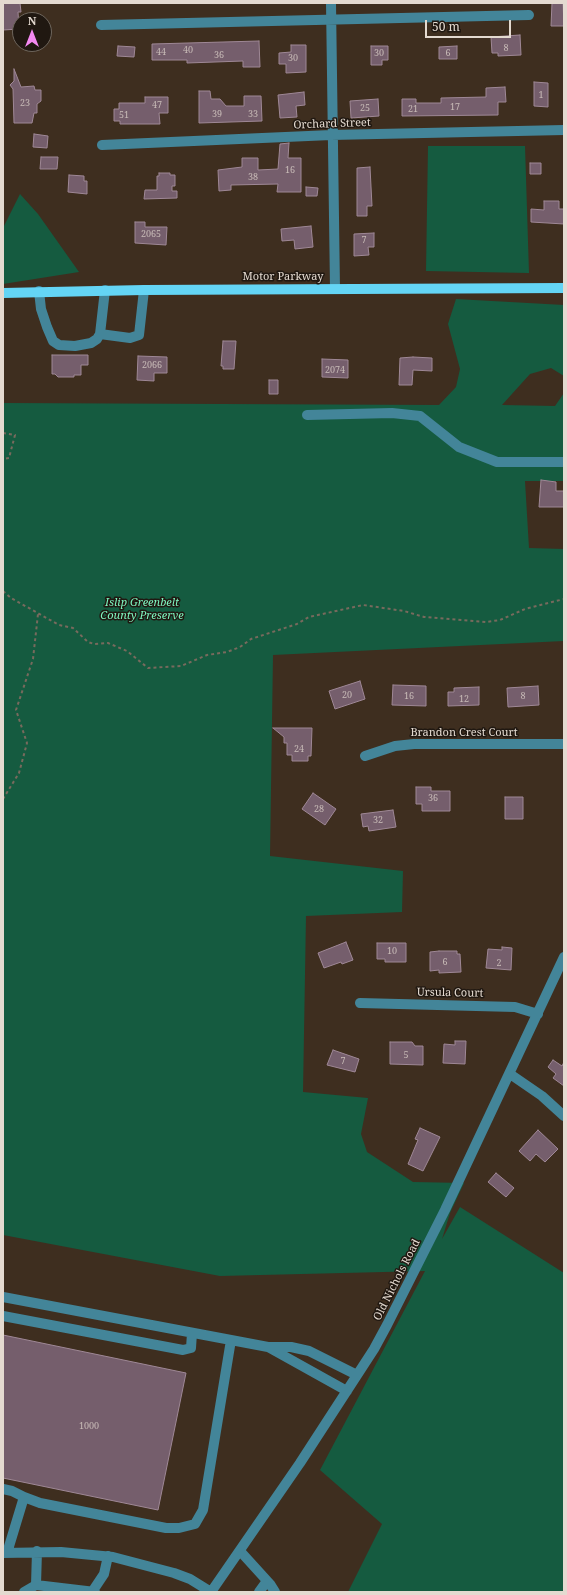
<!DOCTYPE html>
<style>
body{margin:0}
#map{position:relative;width:567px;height:1595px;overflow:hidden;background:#3e2e1f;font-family:"Noto Serif",serif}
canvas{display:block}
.frame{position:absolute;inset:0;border:4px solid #e4dad0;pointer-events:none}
.north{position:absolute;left:12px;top:12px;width:40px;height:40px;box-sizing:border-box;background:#201811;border:1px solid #6e665d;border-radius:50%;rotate:0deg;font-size:11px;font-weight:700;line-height:16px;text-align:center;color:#e4dad0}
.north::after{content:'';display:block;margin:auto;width:14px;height:18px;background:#f489f1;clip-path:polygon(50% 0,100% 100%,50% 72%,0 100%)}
.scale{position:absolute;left:425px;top:20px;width:86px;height:18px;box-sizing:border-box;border:2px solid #e4dad0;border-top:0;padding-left:5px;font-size:12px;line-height:14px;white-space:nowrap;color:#e4dad0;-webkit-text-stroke:3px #201811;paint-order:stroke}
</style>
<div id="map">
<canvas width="567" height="1595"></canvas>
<div class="frame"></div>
<div class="north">N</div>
<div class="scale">50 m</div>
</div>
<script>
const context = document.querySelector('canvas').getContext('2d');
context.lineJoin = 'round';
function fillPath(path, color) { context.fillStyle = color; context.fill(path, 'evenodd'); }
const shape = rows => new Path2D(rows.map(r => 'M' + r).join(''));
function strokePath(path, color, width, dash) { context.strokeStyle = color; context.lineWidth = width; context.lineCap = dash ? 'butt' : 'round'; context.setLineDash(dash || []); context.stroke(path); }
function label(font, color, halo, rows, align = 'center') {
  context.font = font + ' "Noto Serif",serif'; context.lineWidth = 3; context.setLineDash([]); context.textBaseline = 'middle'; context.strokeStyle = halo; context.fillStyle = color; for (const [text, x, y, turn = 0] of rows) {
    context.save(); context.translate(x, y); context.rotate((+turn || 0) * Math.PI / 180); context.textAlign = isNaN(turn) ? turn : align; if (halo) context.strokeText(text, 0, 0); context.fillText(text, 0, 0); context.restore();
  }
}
const green = shape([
 [428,146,525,146,529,273,426,271],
 [20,194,38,214,79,272,3,284,3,228],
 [456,299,564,305,564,376,551,368,530,374,502,405,555,406,564,393,564,481,525,481,529,548,564,549,564,641,273,655,270,856,403,871,402,912,306,916,303,1092,368,1098,361,1134,367,1152,413,1182,464,1183,450,1213,442,1239,460,1207,564,1273,564,1592,348,1592,382,1524,320,1470,425,1271,220,1276,3,1235,3,403,439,405,456,387,460,369,448,324]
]);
const building = shape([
 [3,3,20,3,21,12,18,12,19,29,3,30,3,3],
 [552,3,563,3,564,26,551,26,552,3],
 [520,35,521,55,498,56,498,53,492,53,491,37,520,35],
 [259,41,260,67,243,67,243,61,187,63,187,60,152,60,152,44,259,41],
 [291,45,306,45,306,72,286,73,286,64,279,64,279,53,291,52,291,45],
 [118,46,135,47,134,57,117,56,118,46],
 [371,46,388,46,388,60,382,60,382,65,371,65,371,46],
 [457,46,457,59,439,59,439,47,457,46],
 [14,69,21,87,34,86,35,90,41,90,41,101,37,104,37,113,34,113,32,123,14,123,13,89,10,85,14,81,14,69],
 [534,82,548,83,548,107,534,106,534,82],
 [505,87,506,102,498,102,498,115,402,116,402,99,416,99,416,103,441,103,441,98,486,97,486,88,505,87],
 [199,91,210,91,211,99,220,99,226,106,244,106,244,96,261,96,262,121,199,123,199,91],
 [304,92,305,105,296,106,297,117,280,118,278,95,304,92],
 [145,97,168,97,168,113,159,113,160,124,120,124,120,121,114,121,114,109,119,109,119,103,145,103,145,97],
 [378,99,379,116,351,118,350,101,378,99],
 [34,134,48,136,47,148,33,147,34,134],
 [289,143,288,158,301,158,301,192,277,192,278,184,231,185,231,190,219,191,218,170,242,167,242,158,258,158,258,170,278,169,280,144,289,143],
 [41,157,58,157,57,169,40,169,41,157],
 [530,163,541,163,541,174,530,174,530,163],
 [370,167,372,206,367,206,367,216,357,216,357,168,370,167],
 [159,173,170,173,170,175,175,175,175,186,172,186,172,191,177,191,177,198,144,199,145,190,157,190,157,176,159,176,159,173],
 [69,175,84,176,84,181,87,181,87,194,68,192,69,175],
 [306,187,318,188,317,196,306,196,306,187],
 [544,201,559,201,559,209,564,209,564,224,531,222,531,209,544,210,544,201],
 [135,222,145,222,145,227,167,227,166,245,135,243,135,222],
 [311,226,313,247,295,249,294,240,282,241,281,229,311,226],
 [374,233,374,247,368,247,369,255,354,256,354,234,374,233],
 [223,341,236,341,234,369,223,369,223,366,221,366,223,341],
 [52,355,88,355,88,365,81,365,81,375,74,375,74,377,58,377,55,374,52,374,52,355],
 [138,356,167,357,167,373,154,373,154,381,137,380,138,356],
 [413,357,432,358,432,371,413,370,412,385,399,385,400,358,413,357],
 [322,359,348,360,348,378,322,377,322,359],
 [269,380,278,380,278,394,269,394,269,380],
 [541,480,556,482,556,491,564,491,564,507,539,507,541,480],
 [360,681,365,699,335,709,329,691,360,681],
 [393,685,426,686,426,706,392,705,393,685],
 [538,686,539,705,508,707,507,688,538,686],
 [479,687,479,705,448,706,448,692,454,692,454,688,479,687],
 [273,728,312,728,311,756,308,756,308,761,292,761,292,755,287,755,287,743,284,743,284,737,273,728],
 [416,787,431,787,431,791,450,791,450,811,422,811,422,804,416,804,416,787],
 [313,793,336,809,325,825,302,809,313,793],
 [505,797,523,797,523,819,505,819,505,797],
 [393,810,396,827,369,831,368,826,363,827,361,814,393,810],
 [346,942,353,960,342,964,341,962,324,968,318,953,346,942],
 [377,943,406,943,406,962,385,962,385,959,377,959,377,943],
 [502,947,512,948,511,970,486,968,488,949,502,950,502,947],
 [439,951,457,951,457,954,460,954,461,972,439,973,439,970,430,971,430,952,439,951],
 [455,1041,466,1041,465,1064,443,1063,444,1044,455,1045,455,1041],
 [390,1042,412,1042,415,1046,423,1046,423,1065,390,1064,390,1042],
 [333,1050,359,1059,355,1072,327,1065,333,1050],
 [553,1060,562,1066,564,1062,564,1086,553,1078,556,1074,548,1067,553,1060],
 [420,1128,440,1137,423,1171,408,1164,418,1140,415,1139,420,1128],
 [538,1130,558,1149,545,1162,536,1154,530,1161,519,1151,538,1130],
 [496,1173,514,1188,506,1197,488,1182,496,1173],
 [3,1335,186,1373,158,1510,3,1478,3,1335]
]);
const path = shape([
 [3,433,15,435,9,458,3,459],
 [3,591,11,598,59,625,73,628,88,642,94,644,108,643,127,651,148,668,181,666,207,655,227,652,240,647,251,639,297,624,309,617,363,605,404,611,424,617,486,622,500,620,525,609,564,599],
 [3,799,19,773,27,743,16,710,33,659,38,614]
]);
const minor = shape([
 [331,3,335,289],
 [101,25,529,15],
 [102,145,331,135,564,130],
 [39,291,41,309,47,327,53,341,59,345,75,346,91,343,97,339,100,334,105,290],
 [100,334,130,338,139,335,144,290],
 [307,415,392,413,420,416,459,447,497,462,564,462],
 [365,756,395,746,414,744,564,744],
 [360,1003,515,1007,538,1014],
 [510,1074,542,1096,564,1116],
 [3,1297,231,1340],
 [3,1316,183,1350,191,1348,192,1333],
 [268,1347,347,1391],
 [3,1489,12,1491,24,1497],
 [37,1551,36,1585,95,1592],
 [240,1551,270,1584,275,1592],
 [3,1553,61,1552,113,1557,174,1573,190,1579,211,1592],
 [7,1553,24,1497,40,1503,166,1528,179,1528,195,1524,203,1510,231,1340,268,1347,291,1347,309,1351,357,1375],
 [24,1592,36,1585],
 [92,1592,104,1574,108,1556],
 [211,1592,300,1463,374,1349,387,1325,445,1210,564,957],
 [259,1592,267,1581]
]);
const major = shape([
 [3,293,144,290,564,288]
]);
const numberNames = [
 ["8",506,48],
 ["40",188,50],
 ["44",161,52],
 ["30",379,53],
 ["6",448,53],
 ["36",219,55],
 ["30",293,58],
 ["1",541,95],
 ["23",25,103],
 ["47",157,105],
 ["17",455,107],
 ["25",365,108],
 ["21",413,109],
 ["39",217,114],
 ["33",253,114],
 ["51",124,115],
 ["16",290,170],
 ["38",253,177],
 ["2065",151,234],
 ["7",364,240],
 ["2066",152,365],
 ["2074",335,370],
 ["20",347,695],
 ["16",409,696],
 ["8",523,696],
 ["12",464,699],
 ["24",299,749],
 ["36",433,798],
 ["28",319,809],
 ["32",378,820],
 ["10",392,951],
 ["6",445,962],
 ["2",499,963],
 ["5",406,1055],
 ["7",343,1061],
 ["1000",89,1426]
];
const streetNames = [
 ["Orchard Street",332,124,-2],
 ["Motor Parkway",283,277],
 ["Brandon Crest Court",464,733],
 ["Ursula Court",450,993,1],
 ["Old Nichols Road",397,1280,-63]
];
const parkNames = [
 ["Islip Greenbelt",142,603],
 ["County Preserve",142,616]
];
fillPath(green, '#155b40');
fillPath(building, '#755e6c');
strokePath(building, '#9f8896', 1);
strokePath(path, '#786a5d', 2, [3, 3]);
strokePath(minor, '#438599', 10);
strokePath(major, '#64d5f5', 10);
label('9px', '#c8bbb7', null, numberNames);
label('11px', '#e4dad0', '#201811', streetNames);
label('italic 11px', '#7ef7c1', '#201811', parkNames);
</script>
